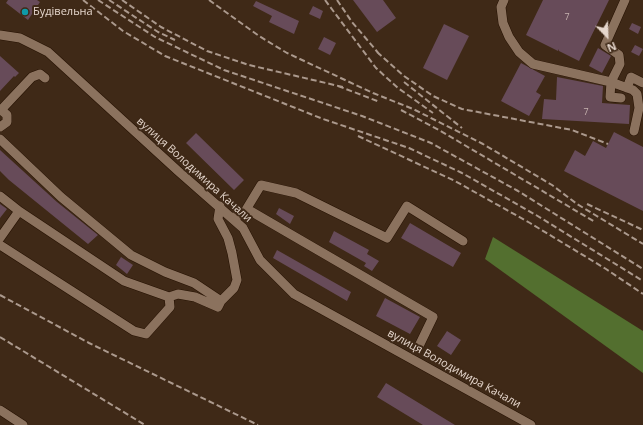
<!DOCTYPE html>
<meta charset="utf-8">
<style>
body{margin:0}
#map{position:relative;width:643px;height:425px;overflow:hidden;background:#3f2917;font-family:"Open Sans",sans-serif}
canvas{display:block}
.north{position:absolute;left:587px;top:16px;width:40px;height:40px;-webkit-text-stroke:3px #3f2917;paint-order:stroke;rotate:157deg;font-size:11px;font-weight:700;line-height:16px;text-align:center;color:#e5d6cc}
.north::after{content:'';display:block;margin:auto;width:14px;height:18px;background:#e5d6cc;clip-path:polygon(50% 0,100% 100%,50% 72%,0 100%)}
</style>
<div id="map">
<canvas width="643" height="425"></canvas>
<div class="north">N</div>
</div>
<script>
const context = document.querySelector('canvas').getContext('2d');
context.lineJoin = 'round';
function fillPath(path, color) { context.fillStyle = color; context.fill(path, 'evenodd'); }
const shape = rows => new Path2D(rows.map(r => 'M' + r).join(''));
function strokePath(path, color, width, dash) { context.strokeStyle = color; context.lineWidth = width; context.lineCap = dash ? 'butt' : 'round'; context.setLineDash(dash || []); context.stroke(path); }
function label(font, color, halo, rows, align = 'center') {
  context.font = font + ' "Open Sans",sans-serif'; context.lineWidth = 4; context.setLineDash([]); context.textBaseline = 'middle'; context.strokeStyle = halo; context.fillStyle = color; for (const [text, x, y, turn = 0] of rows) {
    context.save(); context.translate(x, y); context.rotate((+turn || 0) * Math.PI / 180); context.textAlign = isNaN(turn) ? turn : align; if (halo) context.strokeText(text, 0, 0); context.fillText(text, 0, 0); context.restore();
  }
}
const forest = shape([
 [493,237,643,331,643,373,485,259]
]);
const building = shape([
 [8,0,37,0,40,2,28,20,6,3],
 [353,0,383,0,396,18,377,32],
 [543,0,609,0,579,61,559,51,559,49,558,51,526,35],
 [256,1,299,21,294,34,269,22,272,16,253,6],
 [313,6,323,11,320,19,309,14],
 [632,23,641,27,638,34,629,29],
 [444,24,469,36,447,80,423,68],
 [324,37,336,43,330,55,318,49],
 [635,45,643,49,639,56,631,52],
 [598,48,611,56,602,73,589,66],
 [0,56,19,73,15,77,14,76,0,91],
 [521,63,545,76,536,92,541,95,529,116,501,101],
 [557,77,603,86,602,103,630,105,629,124,542,119,544,99,556,100],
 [614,132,643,147,643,211,564,171,575,150,585,156,593,141,606,148],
 [196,133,244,180,234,190,186,143],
 [0,150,57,202,98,235,88,244,9,180,0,171],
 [0,204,7,209,0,218],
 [279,208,294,216,290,224,276,214],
 [410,223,461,253,453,267,401,238],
 [334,231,369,250,367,254,379,261,372,271,364,266,366,263,329,242],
 [277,250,351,292,347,301,273,258],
 [121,257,133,265,127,274,116,265],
 [385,298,420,317,410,334,376,316],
 [447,331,461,340,451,355,437,346],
 [386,383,455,425,423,425,377,397]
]);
const minor = shape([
 [504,0,501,7,503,23,509,37,519,52,533,64,611,82,633,90,637,94,639,108,634,131],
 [0,35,20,38,48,52,178,171,243,228,260,260,294,294,531,425],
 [627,88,631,77,643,83],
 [621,98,610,97,611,82,620,64,619,55,605,45,625,0],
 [0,109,7,115,7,122,0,127],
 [1,110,32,77,40,74,45,78],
 [0,139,61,197,131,255,165,272,194,283,221,301],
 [0,196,19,211,0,238],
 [247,209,433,317,419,346],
 [19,211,124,281,169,297],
 [232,218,244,213,261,185,296,193,387,238,407,206,463,241],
 [0,245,134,331,146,334,170,307,169,297,178,294,195,297,218,307,221,301,234,288,237,280,232,253,228,238,218,219,220,206],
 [0,410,23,425]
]);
const rail = shape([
 [83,0,123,31,165,56,323,119,409,148,462,173,536,215,643,281],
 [98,0,155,37,224,70,362,116,431,143,518,191,643,269],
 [109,0,158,32,175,40],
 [122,0,161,27,207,51,249,65,343,87],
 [209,0,259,36,287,53,373,93,413,109,483,144,552,185,577,204,643,244],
 [325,0,376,68,398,88,433,113],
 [337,0,352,22,380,55],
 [377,52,404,76,433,96,462,109,572,130,608,144],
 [404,82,462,128],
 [338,86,380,102],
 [401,110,439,130,595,222],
 [358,136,455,181,530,223,606,269,643,294],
 [587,204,643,230],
 [0,295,89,343,258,425],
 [0,337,145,425]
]);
const markers = [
 [25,12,4,"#0f9aa8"]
];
const numberNames = [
 ["7",567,17],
 ["7",586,112]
];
const poiNames = [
 ["Будівельна",33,12]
];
const streetNames = [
 ["вулиця Володимира Качали",194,170,42],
 ["вулиця Володимира Качали",454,369,29]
];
fillPath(forest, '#536f2f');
fillPath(building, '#674b59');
strokePath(minor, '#251102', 10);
strokePath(minor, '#8b725e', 9);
strokePath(rail, '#ab998d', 2, [6, 3]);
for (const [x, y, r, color] of markers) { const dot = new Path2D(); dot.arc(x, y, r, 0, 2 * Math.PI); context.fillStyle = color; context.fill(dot); strokePath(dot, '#3f2917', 1.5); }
label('9px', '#c6b3af', null, numberNames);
label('11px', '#e5d6cc', '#3f2917', poiNames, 'left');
label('11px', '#e5d6cc', '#3f2917', streetNames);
</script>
